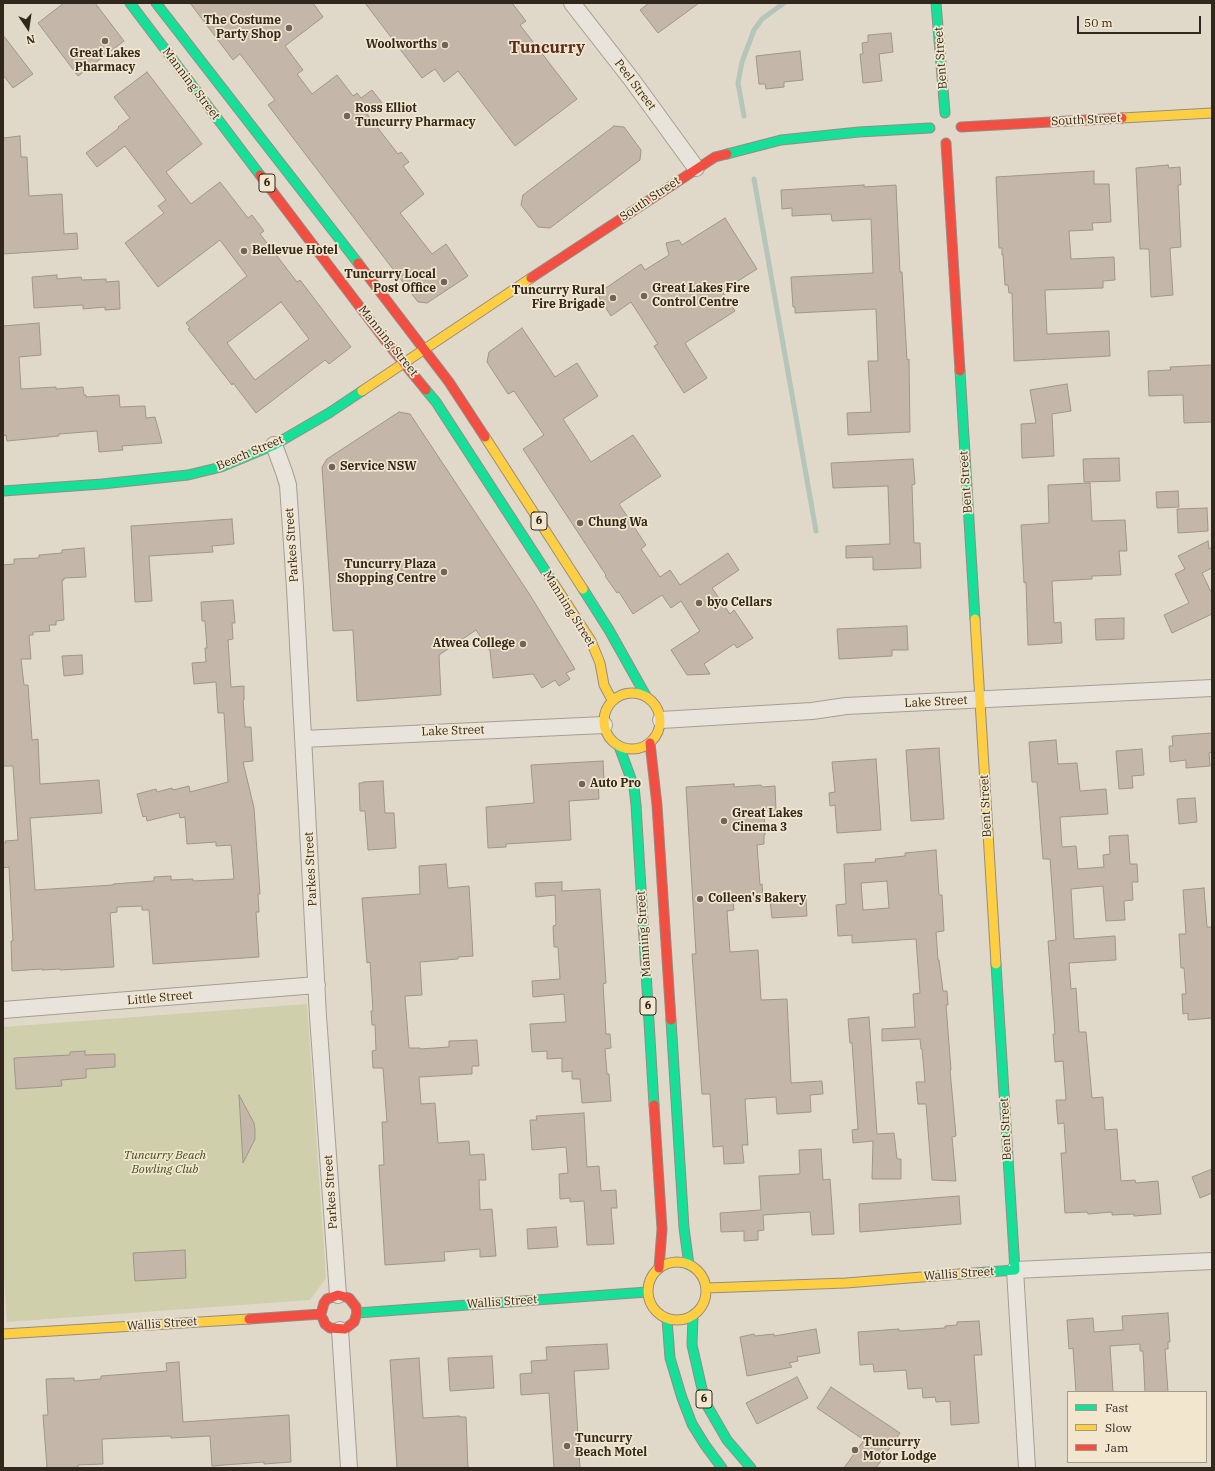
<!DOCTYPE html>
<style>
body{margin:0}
#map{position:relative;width:1215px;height:1471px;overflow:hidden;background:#e0d9c9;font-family:"IBM Plex Serif",serif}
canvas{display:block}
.frame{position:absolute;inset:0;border:4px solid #32271c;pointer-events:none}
.legend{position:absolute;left:1067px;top:1391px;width:140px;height:72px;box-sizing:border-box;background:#f2e7ce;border:1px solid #a59a87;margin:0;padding:5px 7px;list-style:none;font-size:12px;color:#32271c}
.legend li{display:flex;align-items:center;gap:8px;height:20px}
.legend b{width:20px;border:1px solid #a59a87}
.north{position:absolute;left:8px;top:8px;width:40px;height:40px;-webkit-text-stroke:3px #f2e7ce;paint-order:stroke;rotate:167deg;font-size:11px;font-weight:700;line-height:16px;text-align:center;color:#32271c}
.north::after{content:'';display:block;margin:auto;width:14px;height:18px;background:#32271c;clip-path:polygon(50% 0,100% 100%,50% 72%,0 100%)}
.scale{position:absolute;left:1077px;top:16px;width:124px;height:18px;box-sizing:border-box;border:2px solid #32271c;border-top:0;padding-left:5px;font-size:12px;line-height:14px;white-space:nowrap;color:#32271c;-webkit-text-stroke:3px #f2e7ce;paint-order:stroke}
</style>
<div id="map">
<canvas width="1215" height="1471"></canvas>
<div class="frame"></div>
<ul class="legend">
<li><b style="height:5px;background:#16e098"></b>Fast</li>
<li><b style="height:5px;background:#ffcf43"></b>Slow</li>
<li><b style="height:5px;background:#f24e42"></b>Jam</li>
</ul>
<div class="north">N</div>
<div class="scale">50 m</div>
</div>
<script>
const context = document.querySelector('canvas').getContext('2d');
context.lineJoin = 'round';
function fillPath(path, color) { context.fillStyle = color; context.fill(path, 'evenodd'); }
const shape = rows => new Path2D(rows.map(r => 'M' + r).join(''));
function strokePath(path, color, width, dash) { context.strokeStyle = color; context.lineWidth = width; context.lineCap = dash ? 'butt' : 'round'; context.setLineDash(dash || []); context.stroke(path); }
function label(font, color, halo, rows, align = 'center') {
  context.font = font + ' "IBM Plex Serif",serif'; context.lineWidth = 3.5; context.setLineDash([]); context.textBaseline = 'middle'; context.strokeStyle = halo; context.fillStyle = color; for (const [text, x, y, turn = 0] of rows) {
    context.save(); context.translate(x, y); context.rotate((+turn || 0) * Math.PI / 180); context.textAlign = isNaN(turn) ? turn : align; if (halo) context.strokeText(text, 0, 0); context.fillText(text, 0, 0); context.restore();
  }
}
const green = shape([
 [307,1004,326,1278,310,1300,7,1322,3,1264,3,1027]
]);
const stream = shape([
 [744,116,738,83,742,62,754,30,762,19,784,3],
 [754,179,816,531]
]);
const building = shape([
 [64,3,95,3,124,41,78,76,38,23,64,3],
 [190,3,313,3,323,17,285,46,303,70,297,74,312,94,337,75,353,96,357,93,361,98,372,90,382,103,367,114,398,154,401,152,409,162,403,166,424,194,400,213,432,254,446,244,468,276,427,303,418,302,268,105,275,100,240,54,233,60,190,3],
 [365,3,512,3,526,21,520,25,577,99,515,146,458,71,444,82,435,69,422,78,365,3],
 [649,3,699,3,658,33,640,10,649,3],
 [891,33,893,52,879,54,882,81,863,83,860,54,863,54,862,43,868,42,868,35,891,33],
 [3,35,33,74,13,88,3,75,3,35],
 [800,51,803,80,784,82,784,87,766,89,765,84,759,84,756,56,800,51],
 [147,72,202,144,166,172,191,204,220,182,248,218,252,215,264,231,260,234,297,282,300,280,351,347,329,364,325,360,256,413,233,383,232,385,188,329,190,328,186,323,247,276,220,240,158,287,125,243,164,213,158,206,166,200,125,146,97,167,86,153,119,128,118,127,130,118,114,97,147,72],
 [281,302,309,339,255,380,227,343,281,302],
 [614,126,624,127,641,150,640,160,550,228,538,227,521,205,523,195,614,126],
 [20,136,21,157,27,157,29,196,62,194,64,234,77,233,78,249,3,254,3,138,20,136],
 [1168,165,1169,168,1180,167,1181,185,1178,185,1181,247,1170,248,1173,295,1151,297,1149,249,1140,249,1136,168,1168,165],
 [1094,171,1094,184,1109,184,1111,222,1092,223,1093,230,1069,231,1071,259,1114,257,1115,280,1103,281,1103,288,1045,290,1047,334,1109,331,1110,356,1014,361,1012,293,1009,293,1008,285,1005,285,1003,255,1002,255,1002,248,999,248,996,177,1094,171],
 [864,185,864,187,896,185,900,272,902,272,907,360,909,359,910,432,848,435,847,413,871,412,868,361,878,361,876,309,795,313,795,307,793,307,791,277,873,273,871,219,832,221,831,214,792,216,792,208,782,209,781,190,864,185],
 [725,218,757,269,722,291,735,311,685,343,707,378,684,393,654,346,658,344,631,302,611,316,597,294,641,264,645,270,669,255,666,243,679,240,682,245,725,218],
 [57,275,57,279,81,277,82,280,106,279,106,282,119,281,120,309,105,310,105,307,83,309,83,305,34,308,32,277,57,275],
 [39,323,41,355,19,357,21,389,56,387,56,389,83,387,84,395,86,395,86,397,119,395,120,407,145,406,146,418,155,417,162,443,122,446,123,450,99,452,97,431,59,434,59,436,7,441,6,435,3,436,3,326,39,323],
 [522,328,555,377,577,363,598,396,563,419,591,462,633,435,661,476,619,504,646,545,641,549,660,577,670,570,680,585,728,553,739,570,712,588,730,614,734,610,753,638,737,648,734,644,704,664,710,674,687,675,671,650,700,631,681,601,671,608,662,595,633,614,619,592,617,593,605,576,606,575,523,449,544,435,514,391,508,394,487,362,489,352,522,328],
 [1212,365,1212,422,1184,423,1183,395,1149,396,1148,371,1171,370,1170,367,1212,365],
 [1067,384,1071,411,1052,414,1054,456,1022,458,1021,424,1036,423,1030,390,1067,384],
 [399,412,410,414,530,595,575,669,566,673,570,679,559,686,555,680,542,688,533,674,493,678,490,651,476,630,439,655,441,695,357,701,353,630,333,631,322,467,327,459,399,412],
 [1119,458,1120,481,1084,482,1083,459,1119,458],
 [913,459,915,484,912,485,914,543,920,543,921,568,873,570,873,557,846,558,846,546,890,544,888,486,833,488,831,463,913,459],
 [1090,483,1092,521,1125,520,1127,551,1119,551,1121,575,1092,576,1092,579,1052,581,1054,623,1061,622,1062,643,1028,645,1026,582,1024,583,1021,525,1049,523,1048,485,1090,483],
 [1178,491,1179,507,1157,508,1156,492,1178,491],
 [1207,508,1208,531,1178,533,1177,509,1207,508],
 [232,519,234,544,212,546,213,552,149,556,152,601,135,602,131,526,232,519],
 [1208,541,1209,549,1212,547,1212,568,1202,573,1212,594,1212,614,1172,633,1164,615,1189,603,1175,574,1185,569,1178,556,1208,541],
 [84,548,86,577,64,578,64,580,62,580,64,620,56,621,56,625,49,625,50,631,33,632,33,635,29,635,31,659,21,659,24,685,28,685,32,740,38,739,40,784,99,780,102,813,30,818,35,890,113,885,113,884,154,881,154,877,171,876,171,880,193,879,193,881,234,879,231,845,216,846,216,842,187,844,185,817,180,818,179,813,147,821,146,816,143,817,137,794,156,789,157,792,172,788,173,790,189,786,190,792,228,782,224,713,218,713,216,682,194,684,192,663,206,662,205,648,207,648,205,621,202,621,201,602,233,600,235,623,232,623,233,639,228,640,231,687,244,686,244,700,243,700,245,727,251,727,253,761,243,762,254,808,260,894,258,894,259,912,256,912,259,957,153,964,149,910,142,910,142,906,117,907,117,912,110,913,114,967,60,970,60,969,42,970,42,969,12,971,11,941,13,941,9,867,3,868,3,843,6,843,5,841,18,840,13,766,3,766,3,565,14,564,14,559,39,558,39,555,62,553,62,550,84,548],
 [1124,618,1124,639,1096,640,1095,619,1124,618],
 [907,626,908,650,892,650,892,656,839,659,837,629,907,626],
 [82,655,83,674,64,676,62,656,82,655],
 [1212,733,1212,752,1209,753,1210,766,1186,768,1186,760,1170,762,1169,746,1173,746,1172,736,1212,733],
 [1056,740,1058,764,1077,763,1080,791,1106,789,1108,814,1060,817,1062,847,1076,846,1078,869,1104,867,1103,855,1110,854,1109,836,1128,835,1130,864,1137,864,1138,882,1132,882,1133,900,1124,901,1125,920,1106,921,1103,886,1071,889,1074,939,1115,936,1116,960,1069,963,1071,989,1076,988,1079,1032,1086,1032,1092,1098,1103,1097,1105,1130,1117,1129,1121,1181,1135,1180,1136,1183,1158,1181,1161,1214,1134,1216,1134,1214,1112,1215,1112,1212,1088,1214,1087,1212,1065,1213,1061,1153,1066,1153,1064,1123,1058,1124,1056,1100,1066,1100,1063,1061,1055,1062,1053,1034,1055,1034,1048,941,1056,940,1050,859,1043,859,1037,782,1032,782,1029,742,1056,740],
 [939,748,944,819,911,821,906,750,939,748],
 [1142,749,1144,775,1132,776,1133,788,1119,789,1116,751,1142,749],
 [876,759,881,830,837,833,835,805,830,806,829,793,835,792,832,762,876,759],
 [603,761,604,780,598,781,599,799,569,801,571,840,506,844,506,847,488,848,486,807,534,803,531,765,603,761],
 [383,781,385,813,394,813,396,848,368,850,365,811,360,811,359,783,363,783,363,782,383,781],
 [734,784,734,787,761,785,762,787,775,786,776,810,764,811,765,835,764,835,764,844,757,845,760,885,762,884,763,900,733,902,734,910,727,911,730,952,758,950,761,1000,787,999,791,1083,822,1081,823,1094,810,1095,811,1112,777,1114,776,1097,745,1099,748,1145,742,1145,744,1163,724,1164,723,1146,713,1147,710,1094,702,1094,692,954,696,954,686,787,734,784],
 [1195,798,1197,822,1179,824,1177,799,1195,798],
 [936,850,939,895,942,895,944,931,936,932,938,960,939,960,943,991,947,991,948,1005,946,1005,951,1070,950,1070,956,1136,952,1137,956,1181,932,1180,926,1104,918,1104,916,1082,925,1082,922,1049,921,1049,920,1039,882,1041,882,1029,915,1027,913,994,920,993,916,939,852,943,852,935,838,936,836,905,846,904,844,864,876,862,875,859,905,856,905,853,936,850],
 [887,881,889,908,863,910,861,883,887,881],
 [446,864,448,888,469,886,473,956,458,957,458,959,420,962,422,995,405,996,409,1048,420,1048,420,1049,449,1047,449,1041,477,1040,479,1066,472,1066,472,1074,419,1077,421,1104,435,1103,438,1143,469,1141,470,1155,484,1154,486,1180,479,1180,480,1210,492,1209,496,1256,480,1257,480,1249,444,1252,445,1261,385,1265,379,1165,384,1165,382,1122,387,1122,383,1068,373,1068,372,1051,376,1050,375,1025,372,1025,371,1011,373,1011,370,962,367,963,362,898,420,894,419,866,446,864],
 [562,882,562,891,600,889,606,983,603,984,606,1034,610,1034,611,1048,605,1049,607,1074,609,1074,611,1101,582,1103,580,1079,572,1079,572,1071,562,1072,562,1058,547,1059,547,1051,532,1052,530,1024,566,1022,564,994,533,997,532,981,560,979,558,947,554,947,553,926,556,925,555,895,536,897,535,883,562,882],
 [1204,888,1207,927,1212,927,1212,1018,1188,1020,1188,1013,1183,1014,1182,994,1186,994,1184,968,1181,968,1179,934,1186,934,1183,890,1204,888],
 [806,898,807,916,772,918,770,900,806,898],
 [869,1017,877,1134,894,1133,897,1159,901,1159,901,1179,872,1179,873,1141,853,1143,852,1130,858,1129,852,1043,850,1043,848,1019,869,1017],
 [85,1051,85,1055,115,1054,115,1067,86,1069,86,1078,61,1080,62,1086,16,1089,14,1058,70,1055,70,1052,85,1051],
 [239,1095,254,1123,255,1130,255,1139,243,1163,239,1095],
 [584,1113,587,1167,599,1166,601,1191,616,1190,617,1208,611,1208,614,1244,587,1245,584,1201,570,1202,570,1198,560,1199,559,1174,568,1173,566,1147,532,1150,530,1120,537,1120,536,1116,584,1113],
 [821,1149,823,1180,830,1179,834,1234,812,1235,810,1212,763,1215,764,1230,758,1231,758,1240,744,1241,744,1231,721,1232,720,1213,761,1210,759,1176,800,1174,799,1150,821,1149],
 [1212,1169,1212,1193,1200,1198,1192,1177,1212,1169],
 [959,1196,961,1224,860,1232,859,1204,959,1196],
 [556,1227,558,1247,528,1249,527,1229,556,1227],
 [185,1250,186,1278,135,1281,133,1253,185,1250],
 [1168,1313,1170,1342,1168,1342,1168,1349,1165,1349,1168,1392,1145,1392,1143,1351,1140,1351,1140,1344,1110,1346,1113,1392,1076,1392,1073,1348,1069,1349,1067,1320,1093,1318,1094,1332,1123,1330,1122,1316,1168,1313],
 [979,1321,982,1355,974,1355,979,1423,951,1425,950,1401,936,1402,935,1397,923,1398,922,1388,908,1389,906,1370,874,1372,873,1364,860,1365,858,1332,899,1329,899,1331,945,1328,945,1326,957,1325,957,1322,979,1321],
 [816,1329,820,1353,797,1357,798,1361,789,1363,792,1367,747,1376,740,1337,754,1334,755,1336,774,1334,774,1336,816,1329],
 [607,1344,609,1369,574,1371,580,1468,554,1468,549,1393,521,1395,520,1374,532,1373,531,1361,547,1360,546,1347,607,1344],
 [492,1356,494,1388,450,1391,448,1358,492,1356],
 [419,1358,423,1418,460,1416,460,1417,466,1417,468,1468,397,1468,390,1360,419,1358],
 [179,1362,183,1422,289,1415,291,1462,264,1464,264,1462,212,1466,210,1436,171,1438,171,1436,102,1439,103,1464,78,1465,78,1468,47,1468,43,1415,48,1415,46,1379,74,1378,74,1381,101,1379,101,1376,167,1371,166,1363,179,1362],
 [797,1377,808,1398,757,1424,746,1403,797,1377],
 [831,1387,900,1433,876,1468,844,1468,864,1440,817,1408,831,1387]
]);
const street = shape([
 [572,3,632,80,696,168],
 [274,445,284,472,288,485,295,588,318,1016,338,1295],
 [661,720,812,711,846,706,1212,688],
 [303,739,604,725],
 [3,1010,317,985],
 [340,1330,349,1468],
 [1027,1468,1015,1270,1212,1261]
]);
const fast = shape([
 [130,3,260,175],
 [156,3,358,263],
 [936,3,945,113],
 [727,154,781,140,859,132,930,128],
 [960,371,975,619],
 [426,390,436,402,554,584],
 [3,491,102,484,188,475,221,467,274,445,329,413,362,391],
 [583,589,609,630,646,696],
 [619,746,634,787,636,805,654,1105],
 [671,1020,684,1228,689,1265],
 [960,1274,1015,1270,996,964],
 [357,1313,647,1292],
 [693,1315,692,1345,705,1402,727,1440,751,1468],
 [667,1319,670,1358,682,1398,692,1424,705,1445,722,1468]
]);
const slow = shape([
 [1122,118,1212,113],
 [362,391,531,278],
 [485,437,583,589],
 [554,584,591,641,600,663,604,685,612,700],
 [975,619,996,964],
 '604 721a28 28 0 1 1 56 0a28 28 0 1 1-56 0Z',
 '648 1291a29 29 0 1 1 58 0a29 29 0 1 1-58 0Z',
 [706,1288,846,1283,960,1274],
 [3,1334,249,1319]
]);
const jam = shape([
 [961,127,1122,118],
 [946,143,960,371],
 [260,175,385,340,426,390],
 [358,263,449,382,485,437],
 [531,278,715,157,727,154],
 [650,743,657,805,671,1020],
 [654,1105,662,1229,659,1268],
 [249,1319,321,1314,324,1303,327,1299,338,1295,349,1298,356,1307,357,1313,354,1322,345,1329,330,1328,325,1324,323,1319]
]);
const markers = [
 [289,28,4,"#6f6559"],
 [105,41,4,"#6f6559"],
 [445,45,4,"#6f6559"],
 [347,116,4,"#6f6559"],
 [244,251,4,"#6f6559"],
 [444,282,4,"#6f6559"],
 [644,296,4,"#6f6559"],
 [613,298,4,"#6f6559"],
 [332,467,4,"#6f6559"],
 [580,523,4,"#6f6559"],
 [444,572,4,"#6f6559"],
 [699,603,4,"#6f6559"],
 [523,644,4,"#6f6559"],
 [582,784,4,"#6f6559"],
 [724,821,4,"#6f6559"],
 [700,899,4,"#6f6559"],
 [567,1446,4,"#6f6559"],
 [855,1450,4,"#6f6559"]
];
const shields = [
 [267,183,16],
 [539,521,16],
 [648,1006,16],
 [704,1399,16]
];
const shieldNames = [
 ["6",267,183],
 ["6",539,521],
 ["6",648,1006],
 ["6",704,1399]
];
const poiNames = [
 ["The Costume",281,21,"right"],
 ["Party Shop",281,35,"right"],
 ["Woolworths",437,45,"right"],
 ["Great Lakes",105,54,"center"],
 ["Pharmacy",105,68,"center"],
 ["Ross Elliot",355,109],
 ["Tuncurry Pharmacy",355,123],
 ["Bellevue Hotel",252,251],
 ["Tuncurry Local",436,275,"right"],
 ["Post Office",436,289,"right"],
 ["Great Lakes Fire",652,289],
 ["Control Centre",652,303],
 ["Tuncurry Rural",605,291,"right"],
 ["Fire Brigade",605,305,"right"],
 ["Service NSW",340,467],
 ["Chung Wa",588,523],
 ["Tuncurry Plaza",436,565,"right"],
 ["Shopping Centre",436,579,"right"],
 ["byo Cellars",707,603],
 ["Atwea College",515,644,"right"],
 ["Auto Pro",590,784],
 ["Great Lakes",732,814],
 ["Cinema 3",732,828],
 ["Colleen's Bakery",708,899],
 ["Tuncurry",575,1439],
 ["Beach Motel",575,1453],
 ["Tuncurry",863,1443],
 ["Motor Lodge",863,1457]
];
const streetNames = [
 ["Bent Street",941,58,-94],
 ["Manning Street",191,84,53],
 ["Peel Street",635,85,53],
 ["South Street",1086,120,-3],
 ["South Street",650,199,-34],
 ["Manning Street",388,341,51],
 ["Beach Street",250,453,-23],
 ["Bent Street",966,482,-94],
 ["Parkes Street",292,545,-94],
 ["Manning Street",569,609,58],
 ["Lake Street",936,702,-3],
 ["Lake Street",453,731,-2],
 ["Bent Street",986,806,-93],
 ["Parkes Street",311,869,-93],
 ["Manning Street",644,934,-94],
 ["Little Street",160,998,-5],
 ["Bent Street",1006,1129,-93],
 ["Parkes Street",331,1192,-94],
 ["Wallis Street",959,1274,-4],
 ["Wallis Street",502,1302,-4],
 ["Wallis Street",162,1324,-4]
];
const parkNames = [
 ["Tuncurry Beach",165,1156],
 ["Bowling Club",165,1170]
];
const districtNames = [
 ["Tuncurry",547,48]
];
fillPath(green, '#cfcfac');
strokePath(stream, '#b5c5ba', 5);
fillPath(building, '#c4b7aa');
strokePath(building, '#a09589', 1);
strokePath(street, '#a59e93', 18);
strokePath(fast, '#948d83', 11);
strokePath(slow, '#948d83', 11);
strokePath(jam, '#948d83', 11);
strokePath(street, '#e8e4db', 16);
strokePath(fast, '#16e098', 9);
strokePath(slow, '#ffcf43', 9);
strokePath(jam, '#f24e42', 9);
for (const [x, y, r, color] of markers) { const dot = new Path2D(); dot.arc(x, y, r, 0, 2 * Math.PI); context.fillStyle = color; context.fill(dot); strokePath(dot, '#f2e7ce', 1.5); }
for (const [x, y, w] of shields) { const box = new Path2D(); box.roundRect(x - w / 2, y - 9, w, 18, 3); context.fillStyle = '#f2e7ce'; context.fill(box); strokePath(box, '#32271c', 1); }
label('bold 11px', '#32271c', null, shieldNames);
label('bold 12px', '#32271c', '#f2e7ce', poiNames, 'left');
label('12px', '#32271c', '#f2e7ce', streetNames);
label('italic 12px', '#434d24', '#f2e7ce', parkNames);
label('bold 16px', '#5b2b1f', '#f2e7ce', districtNames);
</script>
